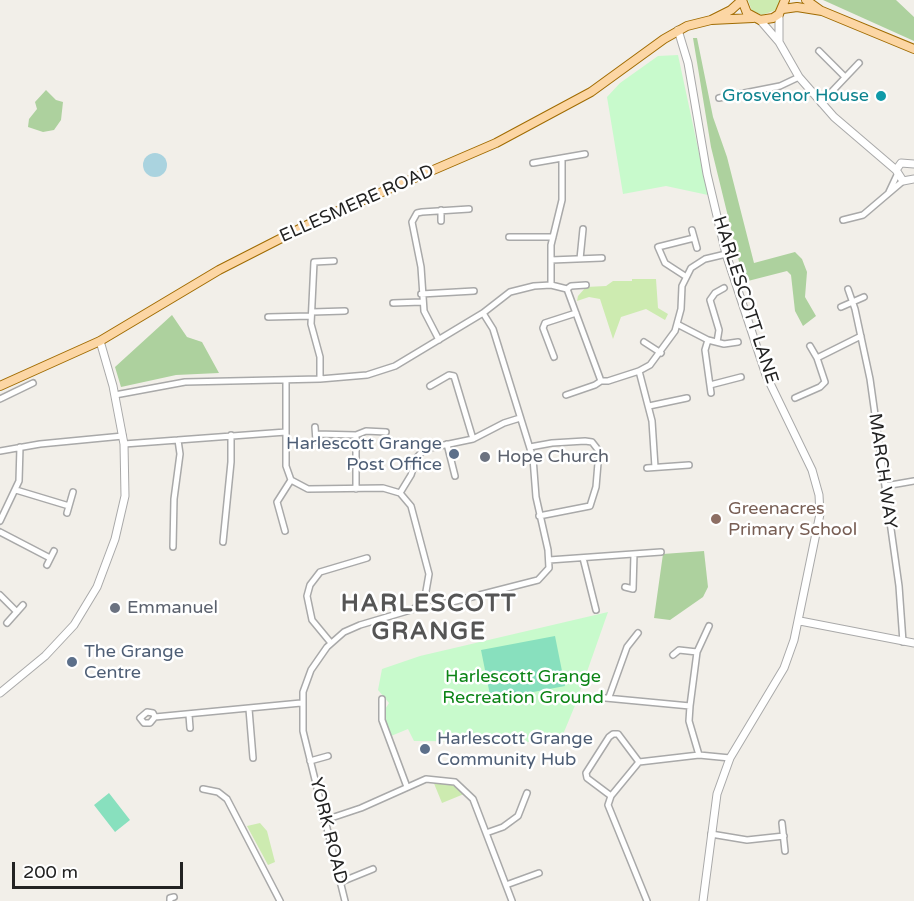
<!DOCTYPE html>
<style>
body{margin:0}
#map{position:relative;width:914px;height:901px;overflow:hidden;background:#f2efe9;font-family:"Varela Round",sans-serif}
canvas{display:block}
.scale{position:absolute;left:12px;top:862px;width:171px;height:27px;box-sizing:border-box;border:3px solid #222;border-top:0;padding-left:8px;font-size:18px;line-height:21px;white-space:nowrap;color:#222;-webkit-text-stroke:4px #fff;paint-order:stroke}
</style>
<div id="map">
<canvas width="914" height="901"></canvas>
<div class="scale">200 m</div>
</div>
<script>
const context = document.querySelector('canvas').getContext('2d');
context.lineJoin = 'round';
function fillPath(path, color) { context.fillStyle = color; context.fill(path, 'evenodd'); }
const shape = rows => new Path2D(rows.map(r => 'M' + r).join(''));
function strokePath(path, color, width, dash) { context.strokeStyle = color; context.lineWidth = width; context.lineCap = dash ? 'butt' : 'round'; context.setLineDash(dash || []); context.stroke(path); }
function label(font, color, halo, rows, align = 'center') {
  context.font = font + ' "Varela Round",sans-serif'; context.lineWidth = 5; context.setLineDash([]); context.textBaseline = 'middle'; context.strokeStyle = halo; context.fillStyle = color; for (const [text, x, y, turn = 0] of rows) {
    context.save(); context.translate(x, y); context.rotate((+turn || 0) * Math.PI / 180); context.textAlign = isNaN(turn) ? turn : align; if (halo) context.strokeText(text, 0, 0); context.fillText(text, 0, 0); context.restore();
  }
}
const grass = shape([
 [748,0,780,0,780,1,776,10,762,15,752,11],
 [632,279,656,279,658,308,668,314,665,320,646,309,621,317,613,339,600,299,589,297,577,301,578,296,586,287,606,286,613,281,632,281],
 [433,781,451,784,464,794,442,803],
 [260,823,267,831,275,862,268,865,247,826]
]);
const forest = shape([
 [823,0,896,0,914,17,914,41],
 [693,38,697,38,713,117,727,157,754,263,795,252,802,259,807,272,805,297,816,316,803,326,795,311,791,275,787,271,744,282,711,147],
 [46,90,56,100,63,102,61,120,54,130,43,132,28,127,29,119,37,109,35,102],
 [172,315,187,337,202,342,219,373,176,375,121,387,115,367],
 [704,551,708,587,703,597,670,620,654,618,663,554]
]);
const park = shape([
 [678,55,708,195,666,186,623,194,607,97,620,83,658,56],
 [608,612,576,703,564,732,558,740,547,742,414,741,408,729,391,736,382,714,389,703,378,690,382,669,420,656]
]);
const pitch = shape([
 [555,636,565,686,491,700,481,650],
 [109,793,130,820,115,832,94,805]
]);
const water = shape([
 '143 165a12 12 0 1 1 24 0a12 12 0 1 1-24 0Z'
]);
const minor = shape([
 [819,51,845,77],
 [719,98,780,86,799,77],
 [821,103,859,63],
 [533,163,585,154],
 [889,192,897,175],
 [441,210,441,221],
 [843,220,863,215,903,181],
 [692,230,697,248],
 [509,237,553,237],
 [580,259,583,229],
 [551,260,602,258],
 [685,276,665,263,658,247,694,238],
 [551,285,551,245,562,200,562,159],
 [567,289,601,381],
 [848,289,855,309,870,379,899,586,903,642],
 [421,294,474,291],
 [393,303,422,302],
 [841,307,864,297],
 [312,312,345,311],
 [268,317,311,316],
 [677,324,708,340,724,344,738,342],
 [439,340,424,311,421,267,412,222,417,213,422,212,469,209],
 [708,340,705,350,711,393],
 [644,342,661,353],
 [717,342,719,330,710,300,715,293,724,288],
 [810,346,817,358],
 [554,357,543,328,545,323,576,313],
 [639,371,652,421,655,467],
 [320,379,320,357,311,324,314,262,334,261],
 [286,380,286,466,291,480,308,489,383,488,400,493,411,506,429,574,425,597,414,609,360,625,344,632,327,647,311,670,303,692,303,731,345,901],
 [710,385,741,377],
 [430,386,449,375,454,376,473,439],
 [115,395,185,382,320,379,367,375,395,366,483,313,510,292,534,286,551,285,567,289,571,286,586,285],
 [566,395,595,385,601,381,608,381,639,371,650,365,675,331,681,309,682,286,691,268,705,259,726,254],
 [795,398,820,387,825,382,817,358,861,336],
 [0,399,33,383],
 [649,406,687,398],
 [315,427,316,441],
 [316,434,356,435,366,431,386,432],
 [356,435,356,489],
 [124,444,286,432],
 [447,444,455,476],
 [530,447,552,443,585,441,592,442,599,451,596,487,590,506,539,516],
 [0,451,40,444,123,436],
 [647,468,689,465],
 [885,486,914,481],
 [16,490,69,506],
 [400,493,411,475,417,457,425,449,473,439,504,423,520,418],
 [67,513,73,492],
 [0,521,19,481,20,447],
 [285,531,277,502,291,480],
 [0,532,50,558],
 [223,542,231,462,231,435],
 [173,547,174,499,180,454,178,440],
 [583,558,596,610],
 [549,560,661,552],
 [47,565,54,551],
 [625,587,633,589,634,554],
 [0,595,17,612],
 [425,597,439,603,448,603,538,580,549,568,548,550,536,497,533,458,493,329,483,313],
 [7,623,23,605],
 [331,643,312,620,307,596,310,585,320,572,367,558],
 [673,655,679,650,697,652],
 [595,697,690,706],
 [609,697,627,647,638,633],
 [382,699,382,720,407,787],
 [249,709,253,758],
 [189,715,190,728],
 [155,717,153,713,147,712,140,718,144,723,150,723,155,717,301,703],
 [699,755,689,721,690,706,697,652,709,626],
 [310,761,328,756],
 [203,789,218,792,227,799,280,901],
 [611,796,587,778,586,773,609,737,613,734,618,734,639,762],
 [325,820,361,808,426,779,455,782,473,799,512,901],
 [782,823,785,851],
 [486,833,503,827,518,816,527,793],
 [711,834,747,840,784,836],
 [341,882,373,869],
 [506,885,539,873],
 [170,901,170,898,174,897],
 [647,901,608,805,611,796,639,762,699,755,730,758]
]);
const tertiary = shape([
 [779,14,779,42,799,77,834,117,896,170],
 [760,20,779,42],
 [678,30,688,63,707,174,726,254,766,375,812,470,819,495,820,514,794,640,784,668,730,758,717,794,703,901],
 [914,164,901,163,896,170,903,181,914,179],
 [800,621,914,643],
 [0,693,45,656,74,625,97,587,115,539,125,496,124,444,113,386,100,341]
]);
const primary = shape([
 [742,0,747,13,760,20,773,18,779,14,785,0],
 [806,0,820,10],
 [783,9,797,7,822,11,914,49],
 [711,20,731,10,742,0],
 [0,386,100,341,219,270,317,220,496,143,591,92,664,39,687,26,711,20,753,18]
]);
const markers = [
 [881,96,6,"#0f9aa8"],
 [454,454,6,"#5c6f8a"],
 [485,457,6,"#6b7280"],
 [716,519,6,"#8d6e63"],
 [115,608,6,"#6b7280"],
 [72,662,6,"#5c6f8a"],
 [425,749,6,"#5c6f8a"]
];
const cultureNames = [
 ["Grosvenor House",869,96]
];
const streetNames = [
 ["ELLESMERE ROAD",357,204,-24],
 ["HARLESCOTT LANE",745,300,72],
 ["MARCH WAY",882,471,82],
 ["YORK ROAD",328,831,76]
];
const serviceNames = [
 ["Harlescott Grange",442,444,"right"],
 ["Post Office",442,465,"right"],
 ["The Grange",84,652],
 ["Centre",84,673],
 ["Harlescott Grange",437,739],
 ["Community Hub",437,760]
];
const worshipNames = [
 ["Hope Church",497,457],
 ["Emmanuel",127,608]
];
const educationNames = [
 ["Greenacres",728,509],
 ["Primary School",728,530]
];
const parkNames = [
 ["Harlescott Grange",523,677],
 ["Recreation Ground",523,698]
];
const districtNames = [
 ["HARLESCOTT",429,605],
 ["GRANGE",429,633]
];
fillPath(grass, '#cdebb0');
fillPath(forest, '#add19e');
fillPath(park, '#c8facc');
fillPath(pitch, '#88e0be');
fillPath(water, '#aad3df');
strokePath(minor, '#a9a9a9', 8);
strokePath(tertiary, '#a9a9a9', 9);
strokePath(primary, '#a06b00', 10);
strokePath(minor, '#fff', 5);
strokePath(tertiary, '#fff', 7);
strokePath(primary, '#fcd6a4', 8);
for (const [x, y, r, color] of markers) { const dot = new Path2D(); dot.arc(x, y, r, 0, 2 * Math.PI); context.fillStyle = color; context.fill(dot); strokePath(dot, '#fff', 2); }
label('18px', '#0d838f', '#fff', cultureNames, 'right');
label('18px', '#222', '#fff', streetNames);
label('18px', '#4e5e75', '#fff', serviceNames, 'left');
label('18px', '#5b616d', '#fff', worshipNames, 'left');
label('18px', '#785e54', '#fff', educationNames, 'left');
label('18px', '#0c8416', '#fff', parkNames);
context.letterSpacing = '1.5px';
label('bold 24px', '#555', '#fff', districtNames);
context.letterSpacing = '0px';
</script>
